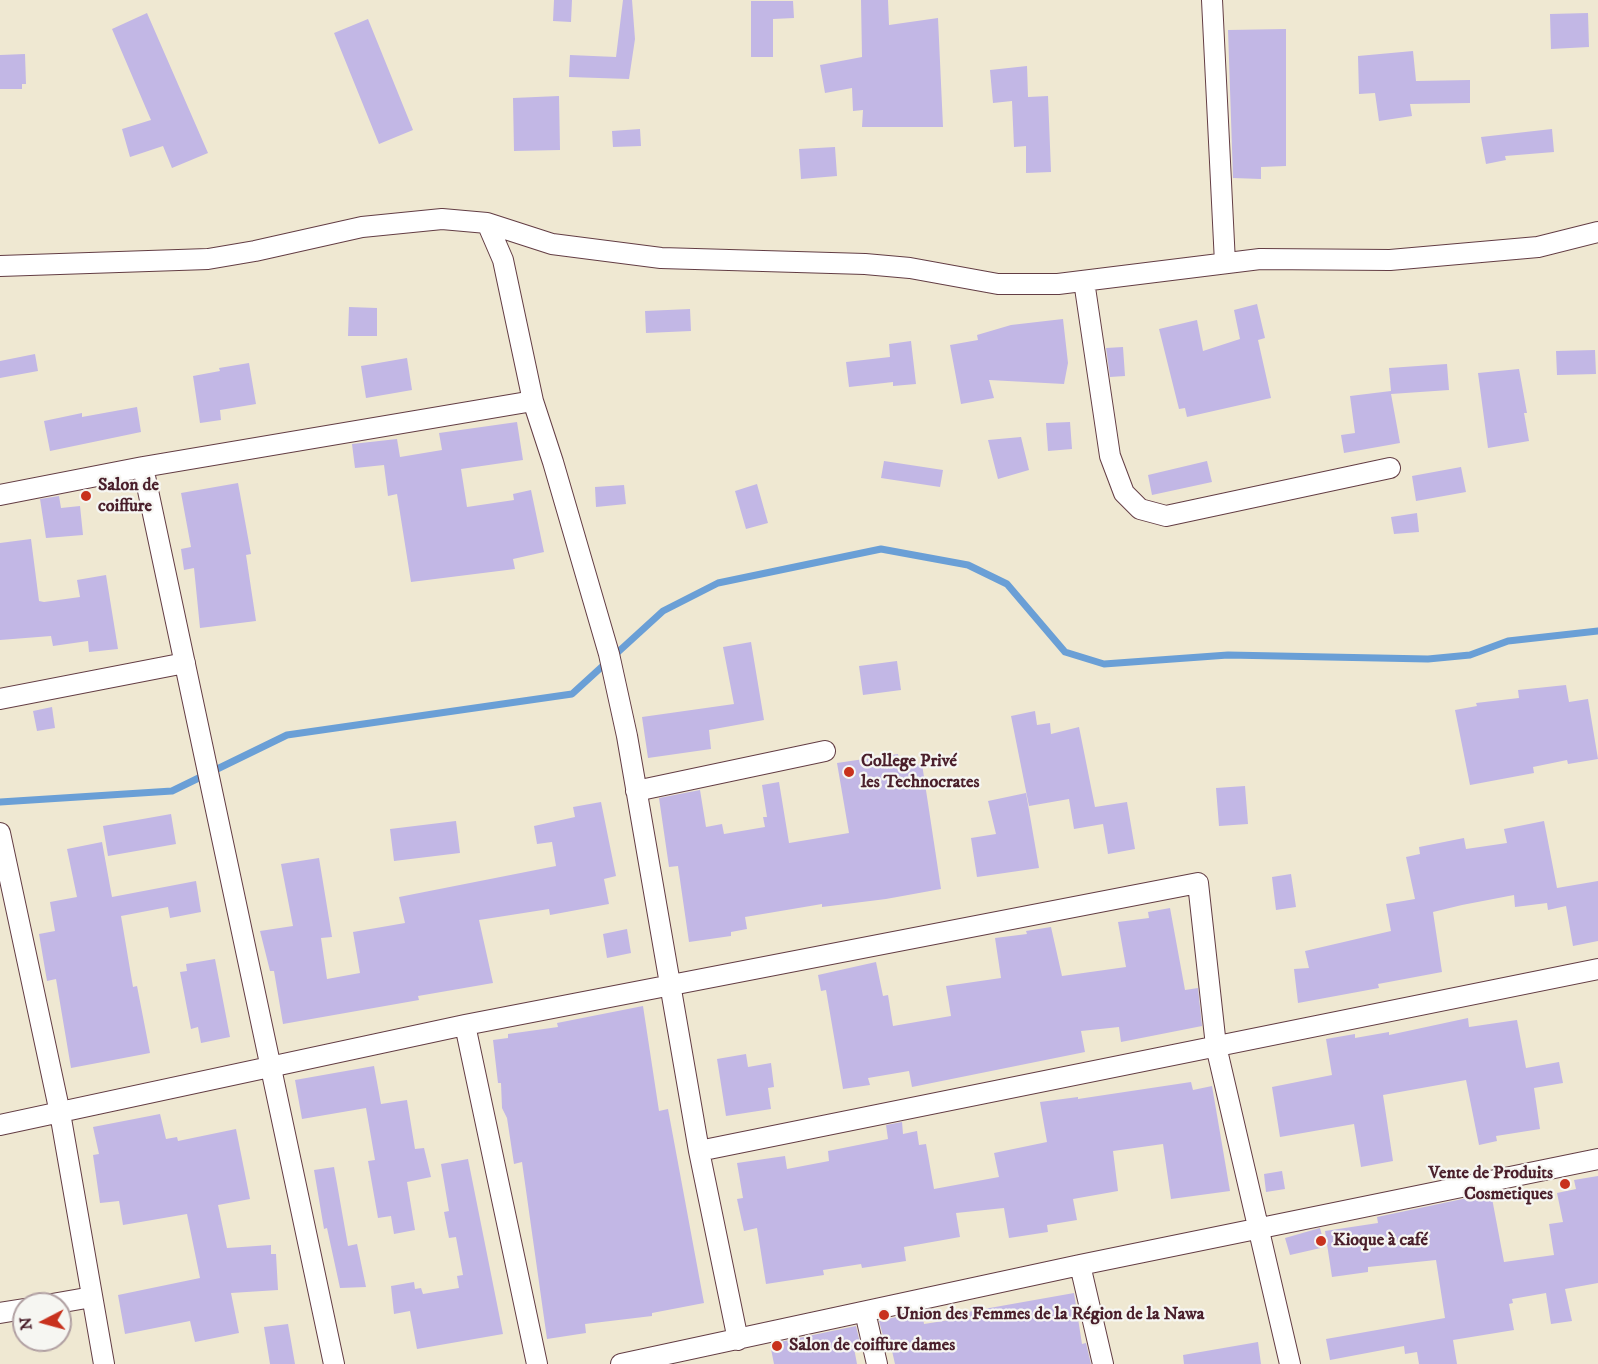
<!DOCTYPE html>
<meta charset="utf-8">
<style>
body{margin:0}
#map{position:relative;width:1598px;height:1364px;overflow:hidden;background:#efe8d2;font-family:"IM FELL DW Pica",serif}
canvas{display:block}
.north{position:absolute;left:12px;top:1292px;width:60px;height:60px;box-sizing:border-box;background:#f6f6f2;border:2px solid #b1a0a2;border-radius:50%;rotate:264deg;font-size:16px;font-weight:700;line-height:24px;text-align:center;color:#4a1f2b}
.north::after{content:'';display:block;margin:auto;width:21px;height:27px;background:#c8321e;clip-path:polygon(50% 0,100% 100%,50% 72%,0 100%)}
</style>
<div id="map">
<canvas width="1598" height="1364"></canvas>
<div class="north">N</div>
</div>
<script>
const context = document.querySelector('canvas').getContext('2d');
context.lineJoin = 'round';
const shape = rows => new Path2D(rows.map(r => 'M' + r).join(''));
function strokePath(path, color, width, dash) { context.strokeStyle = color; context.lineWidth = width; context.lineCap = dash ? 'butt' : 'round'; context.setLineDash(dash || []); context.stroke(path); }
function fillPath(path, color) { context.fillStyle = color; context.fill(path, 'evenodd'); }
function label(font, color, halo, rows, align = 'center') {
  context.font = font + ' "IM FELL DW Pica",serif'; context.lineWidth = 4.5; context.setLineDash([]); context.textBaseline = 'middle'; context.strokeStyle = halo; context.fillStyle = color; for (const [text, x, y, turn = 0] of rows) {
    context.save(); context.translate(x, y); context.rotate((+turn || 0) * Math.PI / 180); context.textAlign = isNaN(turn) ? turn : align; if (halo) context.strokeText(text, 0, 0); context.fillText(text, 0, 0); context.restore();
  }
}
const stream = shape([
 [0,802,172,791,287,735,572,694,663,611,718,583,881,549,968,565,1007,584,1065,652,1104,664,1228,655,1428,659,1470,655,1508,641,1598,631]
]);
const building = shape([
 [554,0,572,0,571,22,553,21],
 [623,0,632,0,635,39,629,79,569,77,570,55,616,57],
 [861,0,888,0,889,25,938,18,943,127,862,127,863,110,853,111,852,88,825,93,820,65,862,57],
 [751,1,793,1,794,18,773,19,773,57,751,57],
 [147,13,208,153,172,168,163,146,130,157,122,129,151,120,112,29],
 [1588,13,1589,47,1551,49,1550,14],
 [368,19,413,130,379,144,334,33],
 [1286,29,1286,166,1261,167,1261,179,1233,178,1228,30],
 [1413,51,1416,81,1470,80,1470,103,1410,104,1412,116,1379,121,1375,93,1359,94,1358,56],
 [25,54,26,84,22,84,22,89,0,89,0,55],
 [1027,66,1028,97,1048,96,1051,172,1026,173,1026,146,1014,147,1012,101,993,103,990,70],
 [559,96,560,150,514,151,513,98],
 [640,129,641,146,613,147,612,131],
 [1552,129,1554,152,1505,156,1506,160,1486,164,1481,137],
 [835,147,837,176,801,179,799,149],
 [1257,304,1265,338,1258,340,1271,398,1187,417,1185,408,1179,409,1159,329,1197,320,1203,351,1240,339,1234,310],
 [349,307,377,308,377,336,348,336],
 [690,309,691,331,646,333,645,311],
 [1063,319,1068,363,1064,384,989,380,994,398,961,404,950,345,978,340,977,335,1011,325],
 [911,341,916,384,893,386,893,382,849,387,846,362,890,357,889,344],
 [1123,347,1125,376,1110,377,1106,348],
 [1595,350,1596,374,1557,375,1556,351],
 [35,354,38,371,0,378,0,361],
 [407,358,412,390,366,398,361,366],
 [249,363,256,404,220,410,221,420,200,423,193,376,220,371,219,368],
 [1447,364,1449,390,1391,394,1400,443,1344,453,1341,435,1355,433,1350,396,1391,391,1389,368],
 [1519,369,1527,413,1524,413,1529,441,1488,448,1478,373],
 [137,407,141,432,50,451,44,421,82,413,82,417],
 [517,422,523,460,461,469,467,507,514,500,513,494,531,490,544,552,513,559,515,569,411,582,397,494,388,496,384,465,355,468,352,444,397,439,400,457,442,450,439,433],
 [1070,422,1072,449,1048,451,1046,423],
 [1021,437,1029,470,998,479,988,440],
 [884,461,943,470,940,487,881,478],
 [1207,461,1212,482,1152,495,1148,475],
 [1461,467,1466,492,1416,501,1412,476],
 [238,483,251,554,246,555,256,621,200,628,194,568,184,570,181,549,191,547,181,493],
 [757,484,768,523,746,529,735,491],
 [624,485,626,504,596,507,595,487],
 [59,496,61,508,80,506,83,535,46,538,40,499],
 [1417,513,1419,532,1394,534,1391,517],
 [31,539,39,601,44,602,80,597,77,580,106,575,118,649,89,652,88,641,53,646,51,636,0,640,0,543],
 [751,642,764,720,709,730,711,749,648,758,642,717,734,704,723,647],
 [897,661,901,690,863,695,859,666],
 [1566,685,1569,702,1588,699,1598,759,1568,764,1567,760,1533,767,1534,773,1470,785,1455,710,1477,706,1476,703,1519,698,1518,690],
 [52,707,55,728,37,731,33,711],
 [1035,711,1037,725,1050,723,1051,734,1079,727,1095,807,1127,802,1135,849,1108,854,1103,824,1074,829,1069,799,1029,806,1011,716],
 [898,754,900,768,922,764,941,889,886,899,822,907,822,904,745,917,747,929,731,932,731,936,689,942,678,866,669,867,659,798,700,790,706,827,722,824,724,834,765,827,763,817,767,817,762,785,779,782,789,843,849,833,837,763],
 [1245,786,1248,824,1219,826,1216,788],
 [1026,793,1039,868,977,877,971,838,996,834,988,801],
 [601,802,616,876,604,879,609,904,550,915,549,909,479,920,493,983,418,996,419,1000,283,1024,274,971,270,971,260,931,293,926,281,864,319,858,332,937,321,938,327,979,360,973,353,932,405,923,399,897,556,866,552,842,537,844,534,826,575,817,573,807],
 [171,814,176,844,108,856,103,826],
 [456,821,460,853,394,861,390,829],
 [1544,821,1557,888,1598,881,1598,941,1573,946,1566,906,1548,910,1547,903,1515,907,1514,895,1462,905,1433,912,1442,972,1378,984,1379,988,1298,1003,1294,969,1309,968,1305,951,1391,931,1386,904,1415,899,1406,857,1420,854,1419,847,1464,838,1466,849,1507,843,1504,829],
 [102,842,112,897,196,881,201,912,170,918,168,907,121,916,133,987,137,986,150,1053,71,1068,56,979,47,981,39,934,55,931,50,902,77,897,67,849],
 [1291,874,1296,907,1276,910,1272,877],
 [1170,908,1185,990,1198,988,1202,1026,1121,1042,1119,1027,1081,1031,1085,1052,912,1087,909,1071,868,1078,870,1085,843,1089,826,990,821,991,818,975,876,962,883,996,888,995,893,1026,951,1016,946,986,1001,978,995,938,1027,934,1026,931,1051,927,1062,976,1126,967,1118,922,1149,918,1148,912],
 [627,929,631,953,607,958,603,934],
 [215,959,230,1037,201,1043,198,1027,191,1029,180,972,187,971,186,964],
 [643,1006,659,1111,668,1109,704,1303,652,1313,652,1316,585,1324,586,1333,547,1339,522,1162,514,1164,507,1118,502,1108,501,1083,498,1083,493,1040,508,1038,508,1034,558,1027,557,1023],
 [1468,1018,1469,1027,1517,1020,1526,1068,1559,1062,1563,1083,1534,1088,1540,1129,1496,1136,1497,1141,1479,1145,1466,1080,1383,1095,1393,1161,1361,1167,1354,1124,1280,1137,1272,1087,1332,1075,1326,1039,1355,1034,1355,1038,1389,1032,1389,1035],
 [746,1054,748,1067,771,1063,774,1087,768,1088,771,1109,726,1116,717,1059],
 [374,1066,381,1104,407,1100,415,1149,424,1148,431,1177,407,1182,415,1230,394,1234,391,1216,378,1218,368,1161,375,1160,366,1108,302,1119,295,1080],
 [1191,1082,1193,1090,1212,1086,1230,1191,1171,1199,1163,1144,1113,1151,1118,1191,1073,1199,1077,1220,1047,1225,1048,1232,1009,1238,1004,1208,956,1213,960,1237,904,1247,906,1261,862,1268,861,1264,823,1270,824,1275,766,1284,757,1228,744,1231,737,1199,743,1198,737,1163,785,1156,787,1169,829,1161,828,1151,888,1139,886,1125,902,1122,903,1134,917,1131,919,1145,926,1144,934,1189,999,1177,994,1153,1047,1142,1040,1102,1078,1097,1078,1099],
 [160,1114,166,1139,177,1137,178,1141,236,1129,250,1199,218,1205,227,1248,271,1245,271,1254,276,1254,278,1290,231,1293,239,1333,195,1342,190,1321,125,1334,118,1295,200,1278,187,1214,123,1225,119,1201,100,1203,93,1155,99,1154,93,1127],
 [468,1159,503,1334,417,1349,410,1311,394,1314,391,1286,414,1282,415,1289,421,1288,423,1294,459,1288,457,1276,463,1275,456,1237,449,1238,444,1212,449,1211,441,1164],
 [334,1167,348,1246,357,1244,366,1287,340,1288,327,1228,324,1229,314,1170],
 [1282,1171,1285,1189,1266,1192,1264,1174],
 [1598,1176,1598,1283,1565,1289,1572,1321,1551,1324,1546,1293,1512,1299,1513,1303,1509,1304,1514,1330,1453,1340,1457,1364,1419,1364,1417,1352,1405,1354,1404,1346,1330,1360,1326,1339,1445,1318,1436,1260,1368,1267,1368,1272,1332,1277,1325,1231,1378,1223,1377,1217,1491,1193,1504,1262,1554,1255,1549,1224,1563,1222,1557,1193,1576,1189,1574,1180],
 [1320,1228,1325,1247,1290,1255,1285,1238],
 [1074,1293,1082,1344,1086,1343,1091,1364,895,1364,890,1342,885,1343,879,1321,922,1311,924,1324,968,1317,967,1312],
 [288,1324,295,1364,270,1364,264,1327],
 [856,1326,861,1347,854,1348,857,1364,774,1364,770,1344],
 [1258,1342,1261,1364,1184,1364,1183,1355]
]);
const minor = shape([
 [1212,0,1225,263],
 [487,223,503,260,533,401,553,462,609,654,627,736,699,1151,738,1340],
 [0,266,208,259,255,251,362,227,442,219,487,223,552,244,661,258,865,264,910,268,998,284,1058,284,1260,259,1390,260,1538,247,1598,232],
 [1084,281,1110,456,1124,493,1140,509,1166,516,1390,468],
 [143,467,334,1364],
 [0,495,143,467,533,401],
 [0,699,185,663],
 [636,791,825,751],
 [0,833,60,1113,104,1364],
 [465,1025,537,1364],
 [0,1125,465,1025,1198,883,1216,1046,1290,1364],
 [699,1151,1598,969],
 [1080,1265,1103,1364],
 [52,1304,92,1297],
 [865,1312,877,1364],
 [0,1313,24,1309],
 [621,1364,1080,1265,1598,1159]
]);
const markers = [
 [86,496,6,"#c8321e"],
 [849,772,6,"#c8321e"],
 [1565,1184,6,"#c8321e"],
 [1321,1241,6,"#c8321e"],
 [884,1315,6,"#c8321e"],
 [777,1346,6,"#c8321e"]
];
const poiNames = [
 ["Salon de",98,486],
 ["coiffure",98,507],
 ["College Privé",861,762],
 ["les Technocrates",861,783],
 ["Vente de Produits",1553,1174,"right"],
 ["Cosmetiques",1553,1195,"right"],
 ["Kioque à café",1333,1241],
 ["Union des Femmes de la Région de la Nawa",896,1315],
 ["Salon de coiffure dames",789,1346]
];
strokePath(stream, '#6a9fd6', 7);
fillPath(building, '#c2b7e5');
strokePath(minor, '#633d44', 22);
strokePath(minor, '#fff', 20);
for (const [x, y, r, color] of markers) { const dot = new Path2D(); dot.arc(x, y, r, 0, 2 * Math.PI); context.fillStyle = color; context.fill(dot); strokePath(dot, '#f6f6f2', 2); }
label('bold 18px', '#4a1f2b', '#f6f6f2', poiNames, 'left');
</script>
